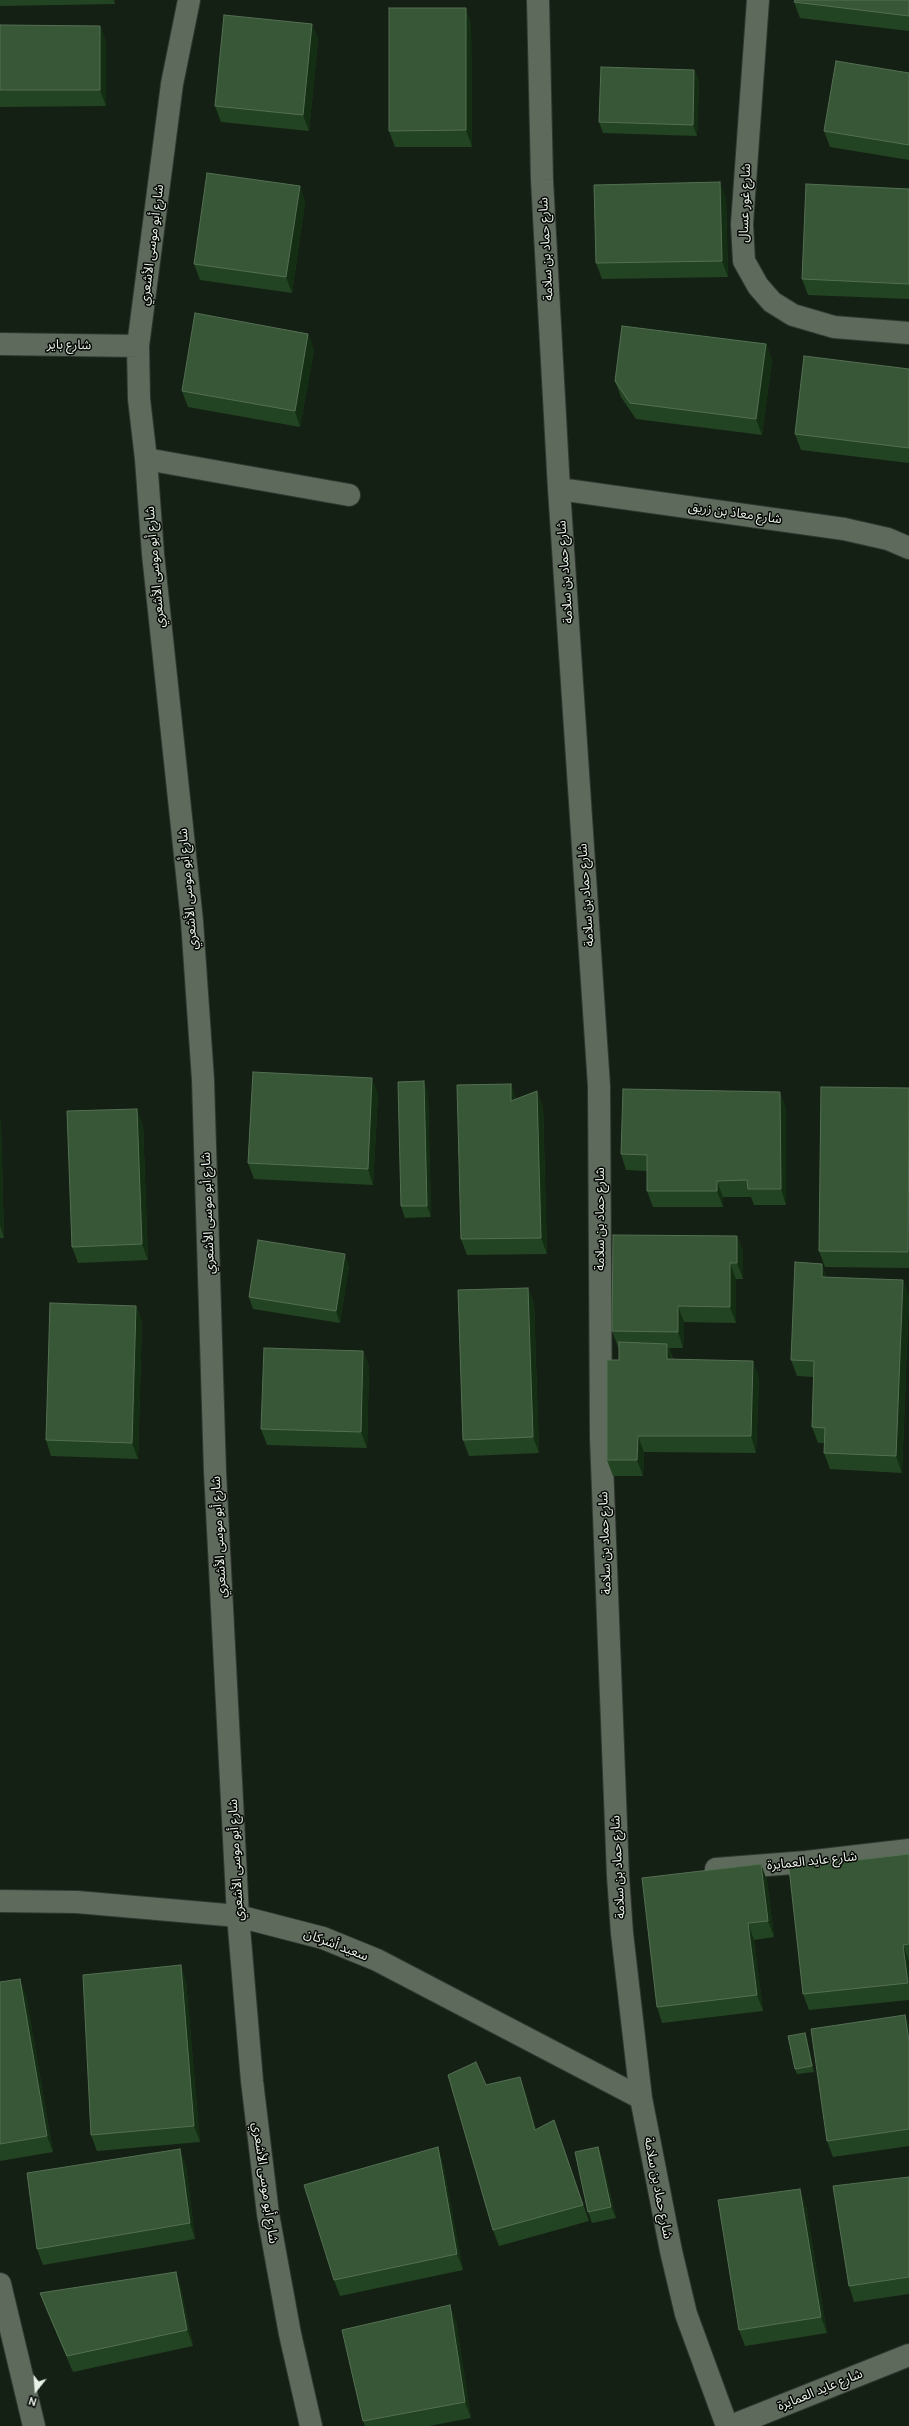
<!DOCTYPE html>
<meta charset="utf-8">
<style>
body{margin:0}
#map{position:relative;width:909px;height:2426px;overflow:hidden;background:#152014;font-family:Cabin,sans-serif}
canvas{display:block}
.north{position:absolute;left:16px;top:2370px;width:40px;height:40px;-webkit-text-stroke:3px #050804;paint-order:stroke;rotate:197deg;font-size:11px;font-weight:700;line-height:16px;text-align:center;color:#e9f1e9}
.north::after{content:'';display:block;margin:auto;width:14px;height:18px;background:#e9f1e9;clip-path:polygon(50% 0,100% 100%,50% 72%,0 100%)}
</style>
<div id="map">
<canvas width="909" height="2426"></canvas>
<div class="north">N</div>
</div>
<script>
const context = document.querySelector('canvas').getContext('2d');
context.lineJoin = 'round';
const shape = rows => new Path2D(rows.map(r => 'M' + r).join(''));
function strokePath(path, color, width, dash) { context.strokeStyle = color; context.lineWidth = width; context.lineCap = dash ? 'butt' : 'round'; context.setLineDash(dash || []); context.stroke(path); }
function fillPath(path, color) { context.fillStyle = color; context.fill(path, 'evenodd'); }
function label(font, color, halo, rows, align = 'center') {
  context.font = font + ' Cabin,"Noto Sans Arabic",sans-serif'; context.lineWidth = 3; context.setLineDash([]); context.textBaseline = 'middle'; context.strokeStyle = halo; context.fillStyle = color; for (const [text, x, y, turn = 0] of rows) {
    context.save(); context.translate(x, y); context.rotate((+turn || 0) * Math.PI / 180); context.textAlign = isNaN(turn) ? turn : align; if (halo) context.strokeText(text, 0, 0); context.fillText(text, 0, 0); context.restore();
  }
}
const minor = shape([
 [189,0,172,84,138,346,139,399,146,459,153,554,192,921,203,1080,215,1472,238,1916,252,2081,268,2214,290,2334,311,2426],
 [538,0,542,180,559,489,599,1086,601,1438,618,1876,622,1933,641,2098,671,2251,686,2314,727,2426],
 [758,0,742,224,744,261,758,286,772,302,793,315,834,327,909,333],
 [0,344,138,346],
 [146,459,349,495],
 [559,489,844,529,888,539,909,548],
 [716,1869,806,1862,909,1850],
 [0,1901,77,1902,238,1916,323,1938,377,1960,641,2098],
 [0,2284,34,2426],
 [731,2426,909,2355]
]);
const wall = shape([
 [0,0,114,0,115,4,0,6],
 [909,0,909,31,800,18,794,2],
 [312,24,318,40,309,131,221,122,215,106],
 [471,24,472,147,395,147,389,131],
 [0,25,100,26,106,42,106,106,0,107],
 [694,70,699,81,697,136,603,133,599,122],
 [909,73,909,160,830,147,824,131],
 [300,186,305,202,292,293,200,280,194,264],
 [909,189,909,299,808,295,802,279],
 [726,198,728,277,602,279,596,263],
 [308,334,314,350,300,427,188,407,182,391],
 [766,344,772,360,762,435,636,419,621,397,615,381],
 [909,369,909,463,801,450,795,434],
 [909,1088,909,1268,825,1267,819,1251],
 [428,1093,431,1217,405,1218,401,1206],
 [378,1094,373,1185,254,1179,248,1163],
 [516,1099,543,1107,547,1254,467,1255,461,1239],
 [786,1108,786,1205,754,1205,751,1197,723,1197,723,1207,653,1207,647,1191,647,1171,626,1170,621,1154],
 [0,1121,1,1124,4,1238,0,1238],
 [143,1125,148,1260,78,1263,72,1247],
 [737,1236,743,1252,743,1279,736,1279,736,1323,684,1322,683,1348,669,1348,673,1359,759,1377,756,1453,644,1452,643,1476,613,1476,607,1460,619,1360,619,1348,618,1347,612,1331],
 [349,1265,340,1323,253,1309,249,1297],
 [827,1277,909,1296,902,1473,830,1469,824,1453,824,1443,818,1443,812,1427,814,1377,797,1376,791,1360],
 [528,1288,534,1304,539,1453,469,1456,463,1440],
 [136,1306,142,1322,138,1459,51,1456,46,1440],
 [363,1351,369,1367,367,1448,267,1445,261,1429],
 [909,1854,909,2000,809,2010,803,1994],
 [761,1864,767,1881,774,1937,754,1940,763,2011,662,2023,657,2007],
 [186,1981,200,2142,97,2151,91,2135],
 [0,1982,26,1995,53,2152,0,2161],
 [905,2015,909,2026,909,2146,833,2157,827,2141],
 [805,2033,807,2039,814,2072,797,2074,795,2069],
 [486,2085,526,2093,536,2129,560,2137,589,2221,499,2246,493,2230],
 [598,2147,602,2158,616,2218,592,2223,588,2212],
 [443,2163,463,2270,340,2296,334,2280],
 [186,2165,195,2239,43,2265,37,2249],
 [909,2177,909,2294,854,2302,849,2286],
 [806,2206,827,2333,745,2346,739,2330],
 [176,2272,181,2288,193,2346,73,2372,46,2309,40,2293],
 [456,2321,471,2418,429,2426,365,2426,363,2421]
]);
const shadedWall = shape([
 [466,8,471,24,472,147,466,130],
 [312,24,318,40,309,131,303,115],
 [100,26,106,42,106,106,100,90],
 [694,70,699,81,697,136,693,125],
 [720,182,726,198,728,277,722,261],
 [300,186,305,202,292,293,286,277],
 [308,334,314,350,300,427,295,411],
 [766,344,772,360,762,435,756,419],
 [372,1078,378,1094,373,1185,368,1169],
 [424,1081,428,1093,431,1217,427,1206],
 [511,1084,517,1100,511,1101],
 [537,1091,543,1107,547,1254,541,1238],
 [780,1092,786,1108,786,1205,781,1189],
 [137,1109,143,1125,148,1260,142,1244],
 [0,1121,1,1124,4,1238,0,1225],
 [909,1175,909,1253,908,1252],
 [717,1181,723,1197,723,1207,717,1191],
 [737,1236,743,1252,743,1279,737,1263],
 [345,1254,349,1265,340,1323,336,1311],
 [730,1263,736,1279,736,1323,730,1307],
 [822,1264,828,1280,822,1277],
 [903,1280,909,1296,902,1473,896,1456],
 [528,1288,534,1304,539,1453,533,1437],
 [136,1306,142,1322,138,1459,132,1443],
 [678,1306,684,1322,683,1348,678,1332],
 [667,1344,673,1361,667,1359],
 [363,1351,369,1367,367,1448,361,1432],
 [753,1361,759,1377,756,1453,751,1436],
 [638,1436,644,1452,643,1476,637,1460],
 [761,1864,767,1881,774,1937,768,1921],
 [748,1923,754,1940,763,2011,757,1995],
 [903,1945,909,1961,909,1984,908,1983],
 [181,1965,186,1981,200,2142,194,2126],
 [20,1979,26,1995,53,2152,47,2136],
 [905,2015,909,2026,909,2041],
 [805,2033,807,2039,814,2072,812,2066],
 [520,2077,526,2093,541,2146,535,2130],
 [438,2147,443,2163,463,2270,457,2254],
 [598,2147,602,2158,616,2218,611,2207],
 [180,2149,186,2165,195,2239,190,2223],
 [800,2189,806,2206,827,2333,821,2317],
 [176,2272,181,2288,193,2346,187,2330],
 [450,2305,456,2321,471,2418,465,2402]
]);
const building = shape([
 [795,0,909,0,909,16,794,2,795,0],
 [389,8,466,8,466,130,389,131,389,8],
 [224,15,312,24,303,115,215,106,224,15],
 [0,25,100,26,100,90,0,90,0,25],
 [836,61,909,73,909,145,824,131,836,61],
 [601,67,694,70,693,125,599,122,601,67],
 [207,173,300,186,286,277,194,264,207,173],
 [720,182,722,261,596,263,594,185,720,182],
 [806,184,909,189,909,284,802,279,806,184],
 [195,313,308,334,295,411,182,391,195,313],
 [622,326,766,344,756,419,630,403,615,381,622,326],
 [804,356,909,369,909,448,795,434,804,356],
 [253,1072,372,1078,368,1169,248,1163,253,1072],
 [424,1081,427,1206,401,1206,398,1082,424,1081],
 [511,1084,511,1101,537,1091,541,1238,461,1239,457,1085,511,1084],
 [821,1087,909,1088,908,1252,819,1251,821,1087],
 [623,1089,780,1092,781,1189,748,1189,747,1180,717,1181,717,1191,647,1191,647,1155,621,1154,623,1089],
 [137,1109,142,1244,72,1247,67,1111,137,1109],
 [613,1235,737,1236,737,1263,730,1263,730,1307,678,1306,678,1332,612,1331,613,1235],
 [258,1240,345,1254,336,1311,249,1297,258,1240],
 [795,1262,822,1264,822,1277,903,1280,896,1456,824,1453,825,1428,812,1427,814,1361,791,1360,795,1262],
 [528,1288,533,1437,463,1440,458,1290,528,1288],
 [50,1303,136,1306,132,1443,46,1440,50,1303],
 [619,1342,667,1344,667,1359,753,1361,751,1436,638,1436,637,1460,607,1460,607,1360,619,1360,619,1342],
 [264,1348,363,1351,361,1432,261,1429,264,1348],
 [909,1854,909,1944,903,1945,908,1983,803,1994,789,1868,909,1854],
 [761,1864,768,1921,748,1923,757,1995,657,2007,642,1878,761,1864],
 [181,1965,194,2126,91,2135,83,1975,181,1965],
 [20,1979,47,2136,0,2144,0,1982,20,1979],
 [905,2015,909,2041,909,2129,827,2141,811,2029,905,2015],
 [805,2033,812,2066,795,2069,788,2036,805,2033],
 [476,2062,486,2085,520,2077,535,2130,554,2120,583,2205,493,2230,448,2075,476,2062],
 [438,2147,457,2254,334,2280,304,2185,438,2147],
 [598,2147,611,2207,588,2212,575,2152,598,2147],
 [180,2149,190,2223,37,2249,27,2173,180,2149],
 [909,2177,909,2277,849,2286,833,2186,909,2177],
 [800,2189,821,2317,739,2330,718,2200,800,2189],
 [176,2272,187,2330,67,2356,40,2293,176,2272],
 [450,2305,465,2402,363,2421,342,2330,450,2305]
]);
const streetNames = [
 ["شارع غور عسال",745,203,-88],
 ["شارع أبو موسى الأشعري",152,245,-83],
 ["شارع حماد بن سلامة",546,249,-93],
 ["شارع باير",69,345,1],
 ["شارع معاذ بن زريق",735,513,8],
 ["شارع أبو موسى الأشعري",155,567,-95],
 ["شارع حماد بن سلامة",565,572,-94],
 ["شارع أبو موسى الأشعري",188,889,-95],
 ["شارع حماد بن سلامة",586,895,-94],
 ["شارع أبو موسى الأشعري",208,1213,-92],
 ["شارع حماد بن سلامة",600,1219,-90],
 ["شارع أبو موسى الأشعري",219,1537,-93],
 ["شارع حماد بن سلامة",605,1543,-92],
 ["شارع أبو موسى الأشعري",236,1860,-93],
 ["شارع عايد العمايرة",812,1861,-6],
 ["شارع حماد بن سلامة",618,1867,-93],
 ["سعيد أشركان",336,1945,21],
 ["شارع أبو موسى الأشعري",265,2183,82],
 ["شارع حماد بن سلامة",658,2188,79],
 ["شارع عايد العمايرة",820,2390,-22]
];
strokePath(minor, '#313730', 24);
strokePath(minor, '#5d6a5c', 22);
fillPath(wall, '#234422');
fillPath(shadedWall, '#142e13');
fillPath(building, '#385737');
strokePath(building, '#546f53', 1);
label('13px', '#e9f1e9', '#050804', streetNames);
</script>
